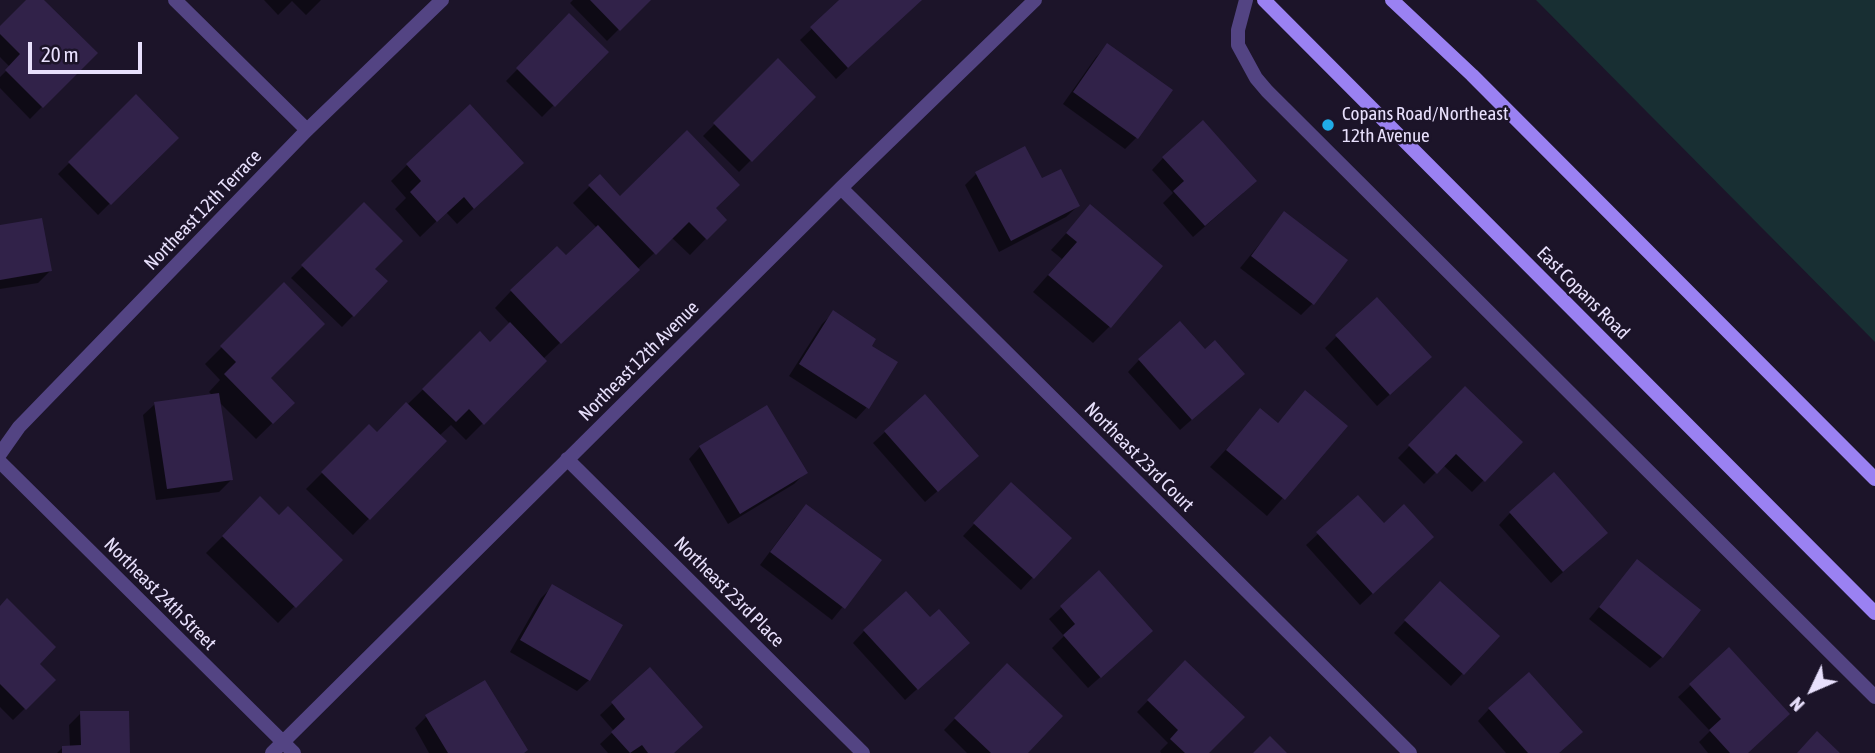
<!DOCTYPE html>
<style>
body{margin:0}
#map{position:relative;width:1875px;height:753px;overflow:hidden;background:#1c1429;font-family:"Asap Condensed",sans-serif}
canvas{display:block}
.north{position:absolute;left:1777px;top:655px;width:70px;height:70px;-webkit-text-stroke:5px #1c1429;paint-order:stroke;rotate:226deg;font-size:19px;font-weight:700;line-height:28px;text-align:center;color:#e8e0fc}
.north::after{content:'';display:block;margin:auto;width:24px;height:32px;background:#e8e0fc;clip-path:polygon(50% 0,100% 100%,50% 72%,0 100%)}
.scale{position:absolute;left:28px;top:42px;width:114px;height:32px;box-sizing:border-box;border:4px solid #e8e0fc;border-top:0;padding-left:9px;font-size:21px;line-height:24px;white-space:nowrap;color:#e8e0fc;-webkit-text-stroke:5px #1c1429;paint-order:stroke}
</style>
<div id="map">
<canvas width="1875" height="753"></canvas>
<div class="north">N</div>
<div class="scale">20 m</div>
</div>
<script>
const context = document.querySelector('canvas').getContext('2d');
context.lineJoin = 'round';
function fillPath(path, color) { context.fillStyle = color; context.fill(path, 'evenodd'); }
const shape = rows => new Path2D(rows.map(r => 'M' + r).join(''));
function strokePath(path, color, width, dash) { context.strokeStyle = color; context.lineWidth = width; context.lineCap = dash ? 'butt' : 'round'; context.setLineDash(dash || []); context.stroke(path); }
function label(font, color, halo, rows, align = 'center') {
  context.font = font + ' "Asap Condensed",sans-serif'; context.lineWidth = 5; context.setLineDash([]); context.textBaseline = 'middle'; context.strokeStyle = halo; context.fillStyle = color; for (const [text, x, y, turn = 0] of rows) {
    context.save(); context.translate(x, y); context.rotate((+turn || 0) * Math.PI / 180); context.textAlign = isNaN(turn) ? turn : align; if (halo) context.strokeText(text, 0, 0); context.fillText(text, 0, 0); context.restore();
  }
}
const green = shape([
 [1536,0,1875,0,1875,342]
]);
const shadow = shape([
 [28,0,41,0,95,53,30,119,0,88,0,77,10,67,0,57,0,28],
 [264,0,321,0,306,15,292,1,278,15],
 [573,0,648,0,607,41,570,3],
 [842,0,920,0,836,79,800,40],
 [569,16,606,52,542,117,506,81],
 [1108,45,1137,137,1125,149,1063,104,1096,57],
 [778,60,814,97,739,172,703,136],
 [136,97,176,138,98,215,58,174],
 [1163,158,1243,193,1193,237,1163,203,1173,193,1152,170],
 [407,165,505,179,457,224,446,212,420,237,395,209,406,198,391,181],
 [976,174,1041,181,1078,206,1066,217,999,252,965,185],
 [599,177,620,198,714,209,724,220,690,255,671,237,543,359,545,361,466,440,451,425,439,436,444,441,353,535,306,489,369,426,377,434,480,334,490,345,510,324,495,308,511,291,566,258,597,228,573,203],
 [364,205,373,269,386,282,342,327,291,278],
 [1090,207,1110,326,1093,343,1033,292,1062,259,1051,250],
 [1284,214,1313,303,1301,315,1240,268],
 [0,227,50,271,38,283,0,289],
 [284,285,268,378,293,403,256,439,219,402,231,480,219,492,156,500,143,415,155,404,212,395,209,392,220,380,205,364],
 [833,313,870,346,867,407,856,419,789,376,822,324],
 [1336,337,1418,369,1377,406,1325,348],
 [1139,360,1231,385,1180,430,1128,372],
 [1465,388,1521,442,1472,492,1443,465,1424,484,1398,458],
 [1306,393,1346,426,1267,516,1210,467,1261,411,1277,424],
 [885,432,965,467,925,502,873,443],
 [700,447,805,473,794,484,728,524,689,459],
 [1000,496,1069,538,1021,590,963,536],
 [1358,497,1384,525,1420,549,1360,605,1306,545],
 [260,499,279,518,340,560,278,623,206,553],
 [807,506,880,561,832,620,760,565,795,518],
 [1510,513,1594,544,1551,583,1499,525],
 [1637,562,1662,657,1650,668,1589,619],
 [1099,573,1139,643,1088,688,1052,648,1064,636,1049,619],
 [553,586,589,680,577,691,510,652,541,598],
 [1429,595,1497,636,1451,686,1394,633],
 [0,608,38,664,54,680,13,720,0,707],
 [930,620,956,654,905,700,853,643,864,631],
 [1729,650,1747,753,1708,753,1699,742,1710,731,1678,697],
 [1185,662,1207,753,1161,753,1160,751,1168,743,1137,712],
 [1007,665,1026,753,967,753,944,730],
 [650,669,673,753,608,753,600,744,614,731,600,715],
 [1489,709,1558,753,1506,753,1478,721],
 [81,713,128,753,57,753,63,747,70,747,69,725],
 [426,717,523,753,429,753,415,728]
]);
const building = shape([
 [26,0,44,0,98,53,43,108,5,70,20,54,0,34,0,26],
 [590,0,651,0,620,31],
 [839,0,922,0,848,68,810,27],
 [569,13,609,52,555,107,516,68],
 [1107,43,1173,90,1138,139,1073,92],
 [778,58,816,97,752,162,713,123],
 [136,94,179,138,111,205,68,162],
 [470,104,524,163,474,209,464,197,437,222,410,192,421,181,406,164],
 [1203,120,1257,181,1205,226,1173,191,1184,181,1162,157],
 [687,130,740,185,716,208,727,220,707,240,689,222,656,255,588,185,600,174,620,196],
 [1025,146,1042,178,1061,169,1080,206,1011,241,975,172],
 [364,202,403,241,375,269,388,281,354,317,301,265],
 [1090,204,1163,266,1111,328,1048,275,1077,242,1066,233],
 [1284,211,1348,260,1314,305,1251,256],
 [42,218,52,271,0,280,0,225],
 [598,225,640,270,561,344,510,290,557,246,566,255],
 [284,282,325,324,271,378,295,403,273,424,224,374,236,362,220,346],
 [1377,297,1432,357,1390,395,1335,335],
 [833,310,876,339,872,346,898,362,869,409,799,364],
 [1180,321,1205,349,1215,340,1245,374,1192,420,1138,359],
 [510,322,547,361,484,425,469,409,456,422,422,389,480,331,490,342],
 [1465,386,1523,442,1485,482,1456,454,1437,474,1408,445],
 [1305,390,1348,426,1285,500,1226,450,1260,408,1278,423],
 [219,393,233,480,167,489,154,402],
 [925,394,979,456,938,492,884,431],
 [406,402,447,441,370,520,321,472,369,424,377,432],
 [767,405,808,473,740,514,699,446],
 [1554,472,1608,533,1563,572,1509,512],
 [1011,482,1072,538,1034,579,973,523],
 [1358,495,1384,523,1404,504,1434,537,1373,594,1316,532],
 [260,496,279,515,288,506,343,560,296,608,222,536],
 [806,504,882,560,845,609,770,552],
 [1637,559,1701,610,1663,658,1599,607],
 [1099,570,1153,631,1101,678,1063,635,1075,624,1060,606],
 [1440,581,1500,636,1464,675,1404,620],
 [552,584,623,625,590,681,520,640],
 [906,591,930,617,939,609,970,643,918,690,863,630],
 [7,598,56,647,40,664,56,680,26,710,0,684,0,606],
 [1729,647,1790,714,1748,753,1730,753,1709,730,1721,719,1689,684],
 [1185,660,1245,717,1209,753,1185,753,1170,739,1178,730,1147,700],
 [1007,663,1063,716,1028,753,991,753,954,718],
 [650,667,703,727,674,753,648,753,642,745,630,753,611,732,625,719,611,702],
 [1529,672,1583,732,1559,753,1528,753,1488,708],
 [485,680,528,750,524,753,448,753,425,715],
 [80,711,129,711,130,753,62,753,62,746,81,745],
 [1817,731,1840,753,1797,753],
 [1270,736,1287,753,1253,753]
]);
const service = shape([
 [1246,0,1238,30,1238,45,1256,78,1267,91,1875,697]
]);
const minor = shape([
 [175,0,307,130],
 [841,188,1410,753],
 [0,454,19,427,307,130,442,0],
 [567,459,863,753],
 [0,462,294,753],
 [272,753,841,188,1035,0]
]);
const secondary = shape([
 [1264,0,1875,613],
 [1392,0,1472,75,1875,479]
]);
const markers = [
 [1328,125,7,"#20ace7"]
];
const poiNames = [
 ["Copans Road/Northeast",1342,114],
 ["12th Avenue",1342,136]
];
const streetNames = [
 ["Northeast 12th Terrace",203,210,-46],
 ["East Copans Road",1583,293,45],
 ["Northeast 12th Avenue",639,361,-45],
 ["Northeast 23rd Court",1139,457,45],
 ["Northeast 23rd Place",729,592,45],
 ["Northeast 24th Street",160,594,45]
];
fillPath(green, '#182f33');
fillPath(shadow, '#0007');
fillPath(building, '#312249');
strokePath(service, '#534483', 14);
strokePath(minor, '#534483', 14);
strokePath(secondary, '#9a81f2', 14);
for (const [x, y, r, color] of markers) { const dot = new Path2D(); dot.arc(x, y, r, 0, 2 * Math.PI); context.fillStyle = color; context.fill(dot); strokePath(dot, '#1c1429', 2.5); }
label('19px', '#e8e0fc', '#1c1429', poiNames, 'left');
label('19px', '#e8e0fc', '#1c1429', streetNames);
</script>
